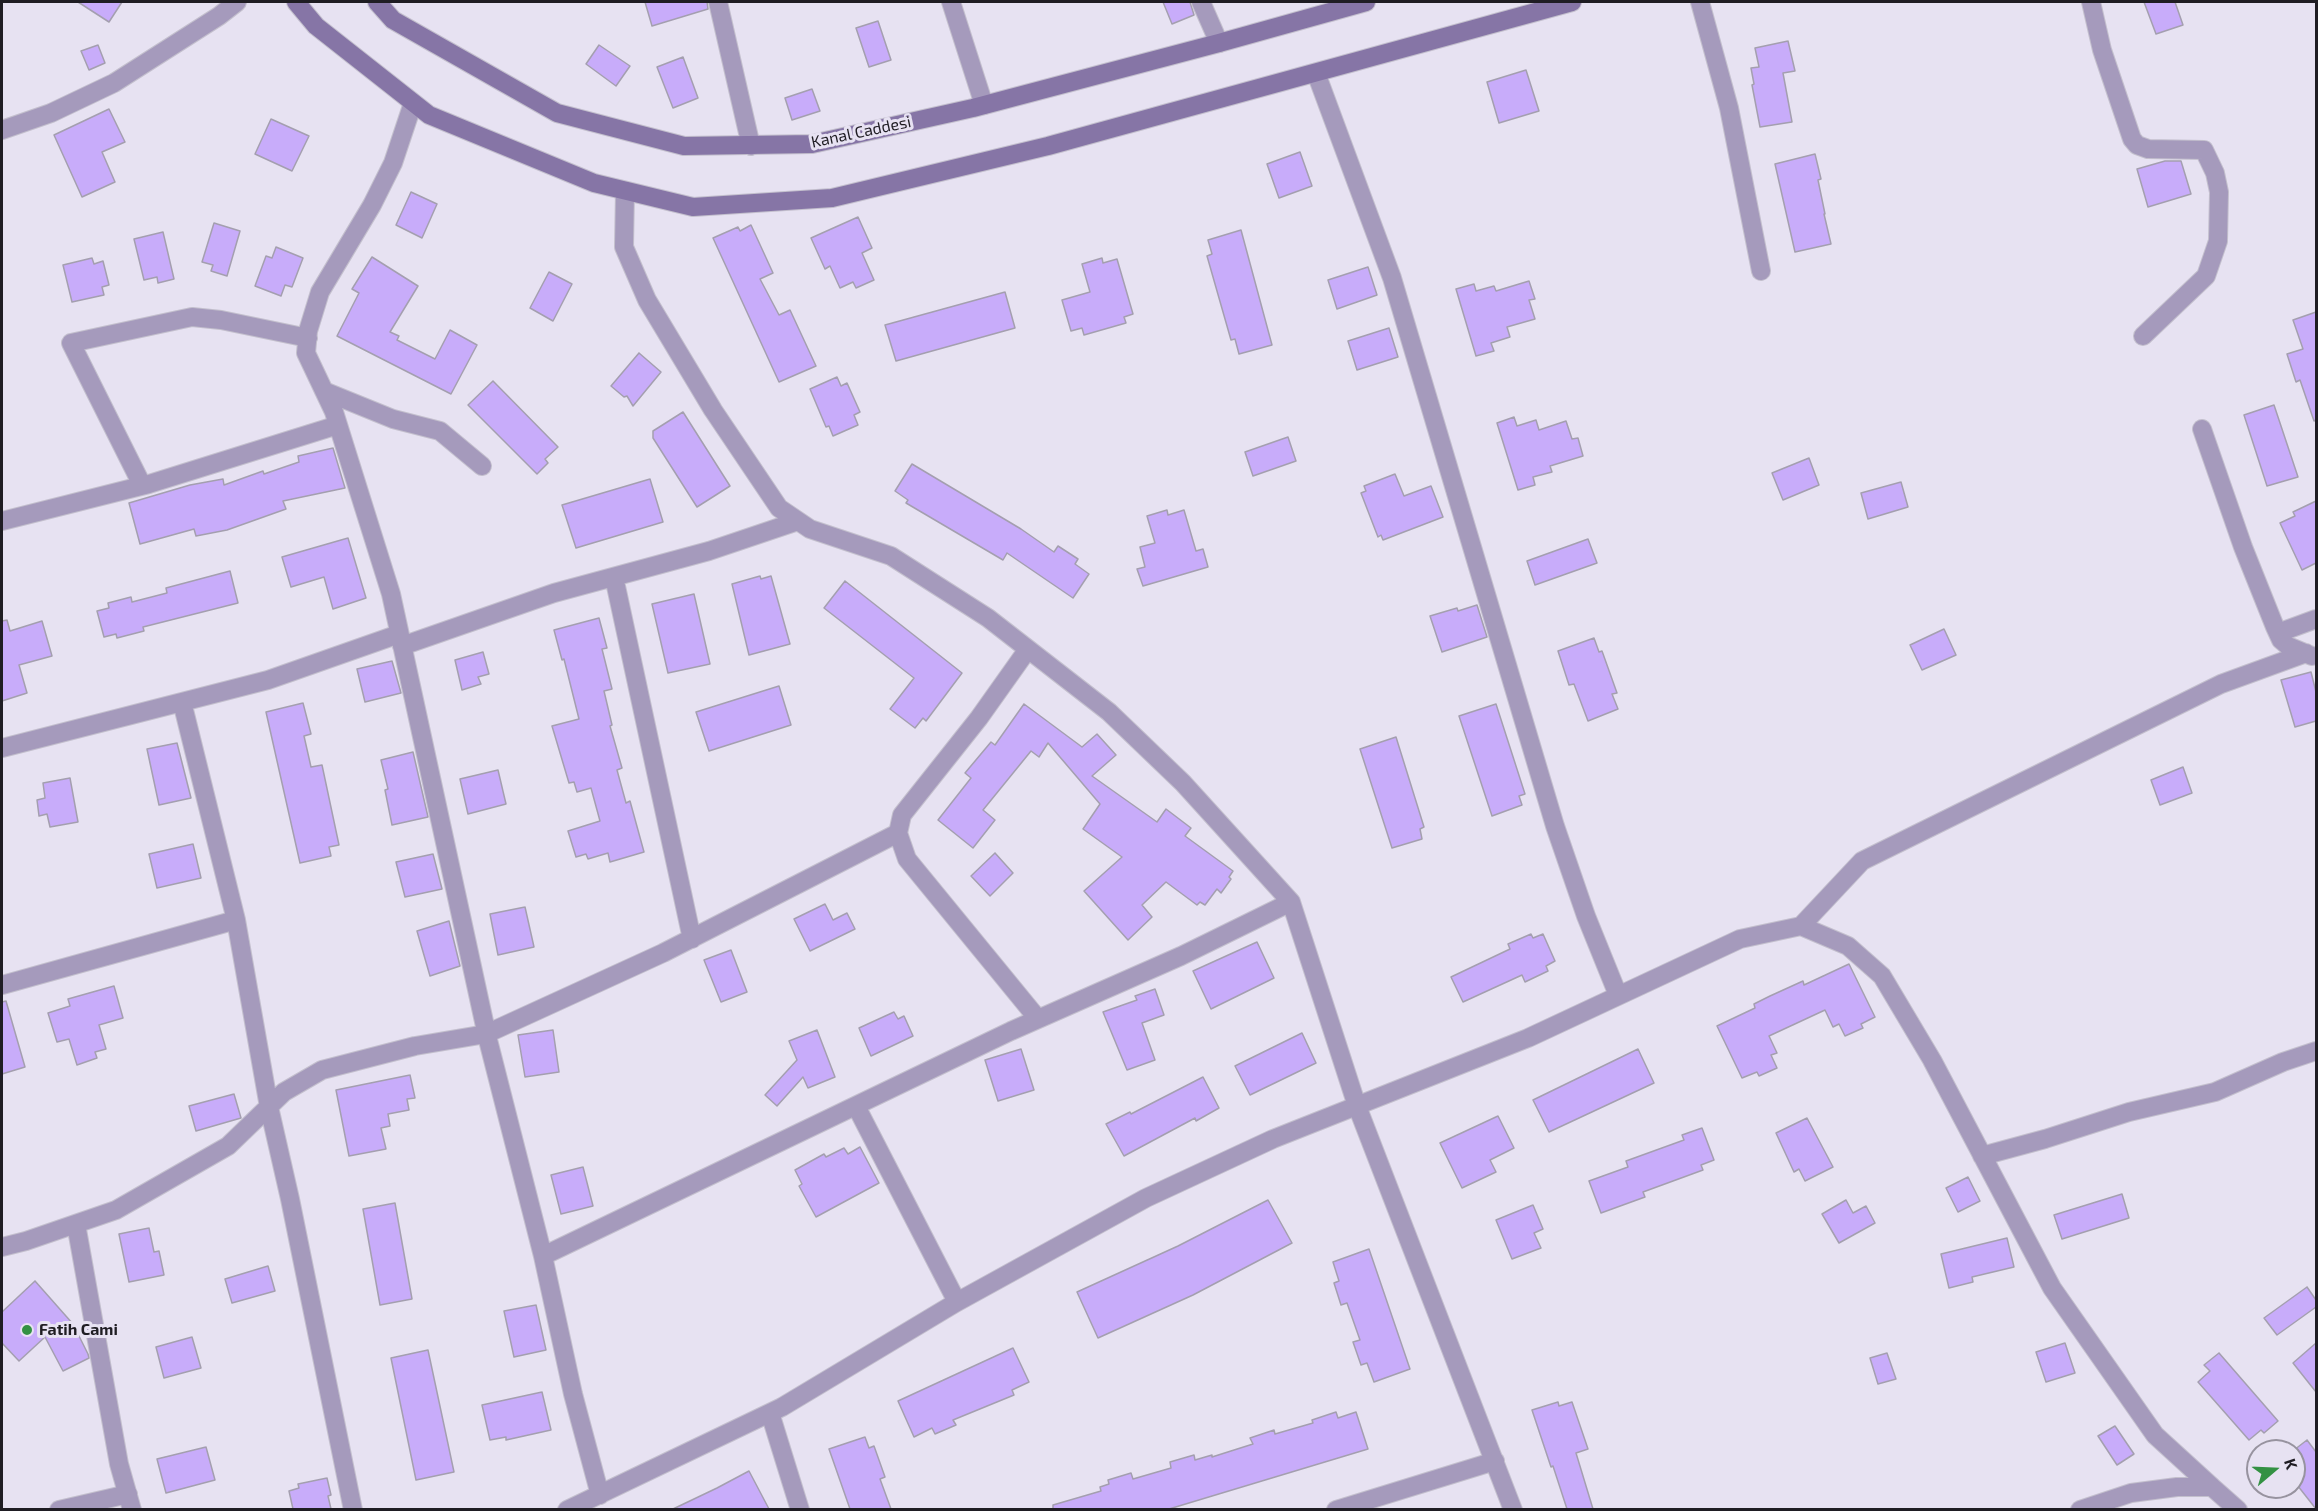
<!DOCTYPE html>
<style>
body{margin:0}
#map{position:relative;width:2318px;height:1511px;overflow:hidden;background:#e7e2f2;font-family:"Exo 2",sans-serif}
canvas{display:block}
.frame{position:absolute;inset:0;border:3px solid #1f1d23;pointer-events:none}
.north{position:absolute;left:2246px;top:1439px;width:60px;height:60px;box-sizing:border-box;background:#e7e2f2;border:2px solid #97939f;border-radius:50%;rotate:71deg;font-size:16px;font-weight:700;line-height:24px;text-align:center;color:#1f1d23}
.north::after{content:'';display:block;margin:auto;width:21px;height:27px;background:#339143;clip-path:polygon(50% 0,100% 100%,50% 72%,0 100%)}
</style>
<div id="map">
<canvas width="2318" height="1511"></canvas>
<div class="frame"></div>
<div class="north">K</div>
</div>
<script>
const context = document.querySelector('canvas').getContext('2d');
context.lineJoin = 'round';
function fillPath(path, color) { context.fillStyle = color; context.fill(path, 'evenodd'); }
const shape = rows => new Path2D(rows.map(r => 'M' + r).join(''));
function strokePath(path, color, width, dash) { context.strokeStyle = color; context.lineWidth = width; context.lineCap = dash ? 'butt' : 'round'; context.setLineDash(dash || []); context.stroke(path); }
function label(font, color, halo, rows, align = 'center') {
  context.font = font + ' "Exo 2",sans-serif'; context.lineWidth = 6; context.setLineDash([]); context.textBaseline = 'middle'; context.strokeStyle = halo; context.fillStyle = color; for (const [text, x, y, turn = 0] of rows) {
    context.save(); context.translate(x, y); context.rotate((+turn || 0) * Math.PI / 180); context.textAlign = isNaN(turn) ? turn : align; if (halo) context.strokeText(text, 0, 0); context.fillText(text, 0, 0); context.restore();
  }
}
const building = shape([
 [78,2,122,2,109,22,78,2],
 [645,2,707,2,708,9,652,26,645,2],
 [1163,2,1190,2,1194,15,1172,24,1163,2],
 [2144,2,2175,2,2183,25,2156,34,2144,2],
 [878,21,891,60,869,67,856,28,878,21],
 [1788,41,1795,71,1783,73,1792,122,1760,127,1752,85,1754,84,1751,68,1759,67,1755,48,1788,41],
 [98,45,105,63,89,70,81,51,98,45],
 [599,45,630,66,616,86,586,64,599,45],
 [683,57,698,98,673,108,657,67,683,57],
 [1526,70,1539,111,1499,123,1487,82,1526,70],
 [812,89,820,111,792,120,785,98,812,89],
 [109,109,125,142,102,152,115,182,82,197,54,135,109,109],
 [271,119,309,136,292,171,255,154,271,119],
 [1300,152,1312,186,1279,198,1267,164,1300,152],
 [1815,154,1821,179,1818,180,1825,214,1824,214,1831,244,1795,252,1775,164,1815,154],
 [2165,161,2181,161,2191,194,2148,207,2137,169,2165,161],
 [411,192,437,204,422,238,396,225,411,192],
 [858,217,872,248,862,253,874,280,856,288,853,282,840,288,830,266,825,269,811,238,858,217],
 [214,223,240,231,227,276,211,271,213,265,202,262,214,223],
 [751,225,773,273,760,279,779,315,790,310,816,366,779,382,713,238,738,227,740,231,751,225],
 [1241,230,1272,345,1239,354,1235,339,1231,340,1207,256,1212,254,1208,240,1241,230],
 [163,232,174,279,158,283,157,277,144,280,134,239,163,232],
 [276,247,303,258,292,287,285,285,281,296,255,286,266,256,272,258,276,247],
 [372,257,418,286,390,332,399,336,397,340,435,359,450,330,477,345,451,394,337,336,359,293,352,289,372,257],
 [92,258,94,264,103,261,109,285,102,287,104,295,72,302,63,265,92,258],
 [1102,258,1103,263,1117,259,1133,314,1124,317,1126,323,1084,335,1082,328,1071,331,1062,300,1090,292,1082,264,1102,258],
 [1368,267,1377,295,1337,309,1328,280,1368,267],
 [549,272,572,284,553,321,530,308,549,272],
 [1529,281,1535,299,1529,300,1535,319,1507,327,1510,337,1491,343,1494,351,1476,356,1456,289,1474,284,1476,291,1494,286,1496,291,1529,281],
 [1005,292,1015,328,896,361,885,325,1005,292],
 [2316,312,2316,420,2314,421,2300,380,2296,382,2287,354,2303,349,2293,320,2316,312],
 [1389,328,1398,357,1357,370,1348,341,1389,328],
 [639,353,661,372,633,406,627,396,624,397,611,386,639,353],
 [837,377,841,386,847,383,860,412,854,415,858,425,833,436,829,426,826,427,810,389,837,377],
 [493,381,558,447,545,459,548,463,537,474,468,405,493,381],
 [2274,405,2298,477,2267,486,2244,415,2274,405],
 [683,412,730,486,697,507,653,438,653,431,683,412],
 [1514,417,1517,426,1536,420,1539,430,1566,421,1572,439,1578,438,1583,456,1550,466,1552,472,1533,477,1535,485,1518,490,1497,423,1514,417],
 [1288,437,1296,461,1253,476,1245,452,1288,437],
 [333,448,345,488,283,501,286,509,227,530,196,536,194,529,140,544,129,503,190,485,223,479,224,485,263,471,264,474,299,462,298,456,333,448],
 [1809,458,1819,485,1783,500,1772,473,1809,458],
 [912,464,1021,529,1054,552,1058,546,1078,559,1075,564,1089,574,1073,598,1007,553,1003,560,906,503,908,500,895,491,912,464],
 [1395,474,1404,496,1431,486,1443,517,1383,540,1381,535,1378,537,1361,493,1366,491,1364,486,1395,474],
 [650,479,663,522,576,548,562,505,650,479],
 [1901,482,1908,507,1868,519,1861,493,1901,482],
 [2316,501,2316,563,2302,570,2280,523,2295,516,2293,512,2316,501],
 [1167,510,1168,515,1184,510,1196,551,1203,549,1208,567,1143,586,1137,569,1145,567,1140,547,1155,543,1147,516,1167,510],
 [348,538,366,598,333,609,324,577,291,587,282,557,348,538],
 [1588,539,1597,563,1535,585,1527,561,1588,539],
 [230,571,238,603,143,627,144,631,117,638,116,634,104,637,97,611,109,608,108,603,131,597,132,602,167,593,166,588,230,571],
 [760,576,761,579,771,576,790,644,749,655,732,584,760,576],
 [845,581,962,673,926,721,923,718,915,728,890,709,914,678,824,608,845,581],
 [694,594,710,664,668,673,652,604,694,594],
 [1477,605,1487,637,1442,652,1430,616,1457,608,1458,611,1477,605],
 [599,618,607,648,602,649,612,689,604,691,612,725,610,726,622,768,617,770,626,803,630,801,644,852,610,862,608,853,588,859,586,854,576,857,568,831,600,821,591,788,577,792,574,782,569,783,552,726,579,719,564,659,562,660,554,630,599,618],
 [7,620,10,631,42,621,52,656,19,665,27,693,2,701,2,621,7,620],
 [1944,629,1956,655,1922,670,1910,645,1944,629],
 [1594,638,1599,652,1602,651,1617,693,1612,694,1618,709,1588,721,1574,684,1569,685,1558,651,1594,638],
 [483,652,489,674,478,677,481,684,462,690,455,660,483,652],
 [392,661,401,693,365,702,357,669,392,661],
 [2311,672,2316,692,2316,721,2295,727,2281,680,2311,672],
 [779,686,791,725,709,751,696,712,779,686],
 [303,703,311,734,304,736,311,767,322,765,339,845,329,847,331,856,300,863,266,712,303,703],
 [1024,704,1082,747,1097,734,1116,755,1092,776,1157,822,1166,809,1191,828,1185,836,1233,871,1229,877,1231,879,1221,893,1217,889,1205,905,1200,902,1197,905,1166,882,1142,905,1152,917,1128,940,1084,891,1122,857,1083,829,1100,804,1048,743,1039,757,1031,751,983,810,995,820,973,848,938,820,971,778,965,773,991,742,995,745,1024,704],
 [1496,704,1525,794,1519,796,1522,805,1492,816,1459,716,1496,704],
 [1396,737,1424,827,1420,829,1422,839,1392,848,1360,749,1396,737],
 [177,743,191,798,159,805,147,749,177,743],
 [413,752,428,817,392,825,385,790,388,789,381,760,413,752],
 [2183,767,2192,793,2160,805,2151,780,2183,767],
 [498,770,506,804,468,814,460,779,498,770],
 [70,778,78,822,50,827,47,814,39,816,37,800,45,798,43,783,70,778],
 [193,844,201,878,157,888,149,854,193,844],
 [995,853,1013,873,990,896,971,876,995,853],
 [433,854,442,889,405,897,396,862,433,854],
 [825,904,833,920,847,913,855,929,810,951,794,919,825,904],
 [525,907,534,947,498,955,490,914,525,907],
 [449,921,460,966,430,976,417,931,449,921],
 [1531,934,1533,938,1543,934,1555,961,1546,966,1548,971,1525,982,1522,975,1463,1002,1451,977,1510,949,1508,944,1531,934],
 [1257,942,1274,978,1211,1009,1193,971,1257,942],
 [731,950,747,992,721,1002,704,960,731,950],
 [1849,964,1875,1017,1861,1024,1863,1028,1845,1036,1839,1024,1833,1027,1825,1010,1769,1036,1777,1053,1771,1055,1777,1068,1759,1076,1757,1072,1742,1078,1717,1026,1755,1008,1754,1004,1770,996,1803,981,1804,985,1849,964],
 [114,986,123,1018,99,1025,106,1049,95,1052,97,1058,77,1065,69,1039,57,1042,48,1013,70,1006,68,999,114,986],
 [1155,989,1164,1015,1142,1023,1155,1060,1127,1070,1103,1012,1137,1000,1135,996,1155,989],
 [6,1001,25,1067,2,1074,2,1002,6,1001],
 [894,1012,898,1019,904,1016,913,1036,871,1056,859,1028,894,1012],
 [553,1030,559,1072,525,1077,518,1035,553,1030],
 [817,1030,835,1077,808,1088,803,1077,777,1106,765,1095,797,1060,789,1041,817,1030],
 [1302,1033,1316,1063,1250,1095,1235,1066,1302,1033],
 [1021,1049,1034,1090,998,1101,985,1060,1021,1049],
 [1638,1049,1654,1083,1549,1132,1533,1100,1638,1049],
 [410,1075,415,1098,407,1099,409,1110,388,1114,390,1126,381,1128,386,1149,349,1156,336,1090,410,1075],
 [1203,1077,1219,1108,1196,1121,1195,1118,1124,1156,1106,1124,1130,1112,1131,1114,1203,1077],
 [234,1094,241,1118,196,1131,189,1106,234,1094],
 [1498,1116,1514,1148,1490,1160,1496,1172,1462,1188,1440,1143,1498,1116],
 [1807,1118,1833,1167,1805,1181,1799,1169,1794,1172,1776,1133,1807,1118],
 [1702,1128,1714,1160,1701,1165,1703,1170,1643,1192,1645,1197,1601,1213,1589,1181,1628,1167,1626,1161,1684,1140,1682,1135,1702,1128],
 [860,1147,879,1183,816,1217,799,1186,802,1184,795,1170,824,1154,826,1157,844,1148,848,1154,860,1147],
 [583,1167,593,1206,561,1214,551,1175,583,1167],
 [1968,1177,1980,1201,1958,1212,1946,1188,1968,1177],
 [2122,1194,2129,1218,2062,1239,2054,1215,2122,1194],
 [1268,1200,1292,1243,1193,1295,1098,1338,1077,1292,1178,1246,1268,1200],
 [1846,1200,1853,1213,1866,1206,1875,1223,1839,1243,1822,1214,1846,1200],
 [395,1203,412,1299,380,1305,363,1209,395,1203],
 [1533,1205,1543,1229,1534,1233,1541,1248,1512,1259,1496,1220,1533,1205],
 [149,1228,154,1252,159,1251,164,1275,129,1282,119,1234,149,1228],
 [2007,1238,2014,1267,1972,1277,1973,1282,1949,1288,1941,1254,2007,1238],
 [1369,1249,1410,1369,1374,1382,1367,1363,1361,1365,1353,1342,1360,1340,1347,1303,1341,1305,1334,1283,1339,1281,1333,1262,1369,1249],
 [268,1266,275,1291,232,1303,225,1279,268,1266],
 [35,1281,73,1324,88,1354,89,1358,63,1371,45,1337,19,1361,2,1343,2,1312,35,1281],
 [2307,1287,2316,1300,2316,1307,2277,1335,2264,1318,2307,1287],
 [536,1305,546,1350,514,1357,504,1311,536,1305],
 [192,1337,201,1368,164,1378,156,1347,192,1337],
 [2065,1343,2075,1373,2046,1382,2036,1352,2065,1343],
 [2316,1343,2316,1392,2293,1363,2316,1343],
 [1013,1348,1029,1382,1012,1390,1014,1395,953,1420,956,1425,935,1434,932,1428,914,1437,898,1401,1013,1348],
 [428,1350,454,1472,416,1480,391,1358,428,1350],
 [1887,1353,1896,1379,1878,1384,1870,1358,1887,1353],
 [2219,1353,2278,1421,2264,1433,2261,1430,2249,1440,2198,1382,2210,1371,2204,1365,2219,1353],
 [542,1392,551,1430,506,1440,506,1437,490,1440,482,1405,542,1392],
 [1558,1402,1559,1406,1572,1402,1588,1449,1576,1453,1593,1509,1567,1509,1553,1466,1551,1467,1532,1410,1558,1402],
 [1336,1412,1338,1418,1356,1412,1368,1449,1169,1509,1053,1509,1053,1505,1101,1491,1100,1487,1109,1484,1108,1480,1131,1473,1133,1479,1171,1468,1170,1462,1194,1455,1195,1460,1212,1455,1212,1457,1253,1444,1250,1438,1274,1430,1275,1434,1313,1423,1312,1420,1336,1412],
 [2115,1426,2134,1454,2117,1465,2098,1436,2115,1426],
 [865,1437,869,1448,874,1446,885,1477,880,1479,891,1509,850,1509,829,1449,865,1437],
 [2307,1440,2316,1452,2316,1509,2294,1481,2294,1450,2307,1440],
 [206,1447,215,1480,166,1493,157,1459,206,1447],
 [749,1471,769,1509,673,1509,717,1488,749,1471],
 [327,1478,331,1495,328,1496,331,1509,293,1509,289,1491,299,1488,298,1484,327,1478]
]);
const street = shape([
 [718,2,751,146],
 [951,2,984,105],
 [1201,2,1219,43],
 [1700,2,1729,108,1761,271],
 [2091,2,2102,50,2132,139,2137,145,2148,149,2204,150,2215,173,2219,192,2218,241,2206,276,2143,336],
 [1316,73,1392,278,1555,826,1586,916,1618,995],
 [413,103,393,163,372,205,320,292,308,331,306,353,334,412,391,594,488,1040,543,1256],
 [2,130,51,113,114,83,219,16,237,2],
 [625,191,624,247,647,300,713,410,779,508,810,529,891,556,988,618,1109,712,1183,783,1291,902,1357,1106,1513,1510],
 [324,391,393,419,440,431,482,466],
 [2202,429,2243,547,2275,627,2281,640,2288,646,2312,656],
 [142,485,71,343,192,317,221,320,308,338],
 [2,521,149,484,338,425],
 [614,577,692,939],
 [2278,633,2316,619],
 [402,646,554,593,709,551,798,521],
 [1028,649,979,718,902,815,898,833,907,859,1038,1019],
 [182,702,236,920,269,1107,290,1199,353,1510],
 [2,748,268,680,399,634],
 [1801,926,1862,861,2221,684,2306,653],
 [2,985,236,920],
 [856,1106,957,1302],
 [1982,1156,2045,1139,2129,1112,2215,1092,2283,1062,2316,1051],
 [76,1224,119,1464,132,1510],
 [2,1247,26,1241,116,1210,228,1146,284,1092,322,1070,415,1046,486,1034,663,953,898,833],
 [770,1413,800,1510],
 [600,1495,573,1394,543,1256,1011,1031,1181,956,1291,902],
 [59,1510,128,1494],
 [567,1510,782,1407,957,1302,1146,1198,1273,1139,1528,1038,1740,939,1801,926,1848,946,1882,976,1932,1060,2052,1288,2155,1435,2212,1487],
 [1336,1510,1495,1461],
 [2080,1510,2131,1493,2177,1487,2212,1487,2238,1510]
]);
const secondary = shape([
 [296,2,316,26,429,115,594,183,693,207,832,198,1048,146,1572,2],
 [377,2,393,20,557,113,684,146,812,144,973,108,1219,43,1366,2]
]);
const markers = [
 [27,1330,6,"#339143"]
];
const streetNames = [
 ["Kanal Caddesi",861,132,-12]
];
const poiNames = [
 ["Fatih Cami",39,1330]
];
fillPath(building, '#c8acfa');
strokePath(building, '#a49faf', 1.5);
strokePath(street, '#c3bfcd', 20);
strokePath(secondary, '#c3bfcd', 20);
strokePath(street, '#a59abc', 18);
strokePath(secondary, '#8675a6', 18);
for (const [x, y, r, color] of markers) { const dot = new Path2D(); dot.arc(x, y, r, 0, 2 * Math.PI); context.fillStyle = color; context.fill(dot); strokePath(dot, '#e7e2f2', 2); }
label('16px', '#1f1d23', '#e7e2f2', streetNames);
label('bold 16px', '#1f1d23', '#e7e2f2', poiNames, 'left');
</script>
